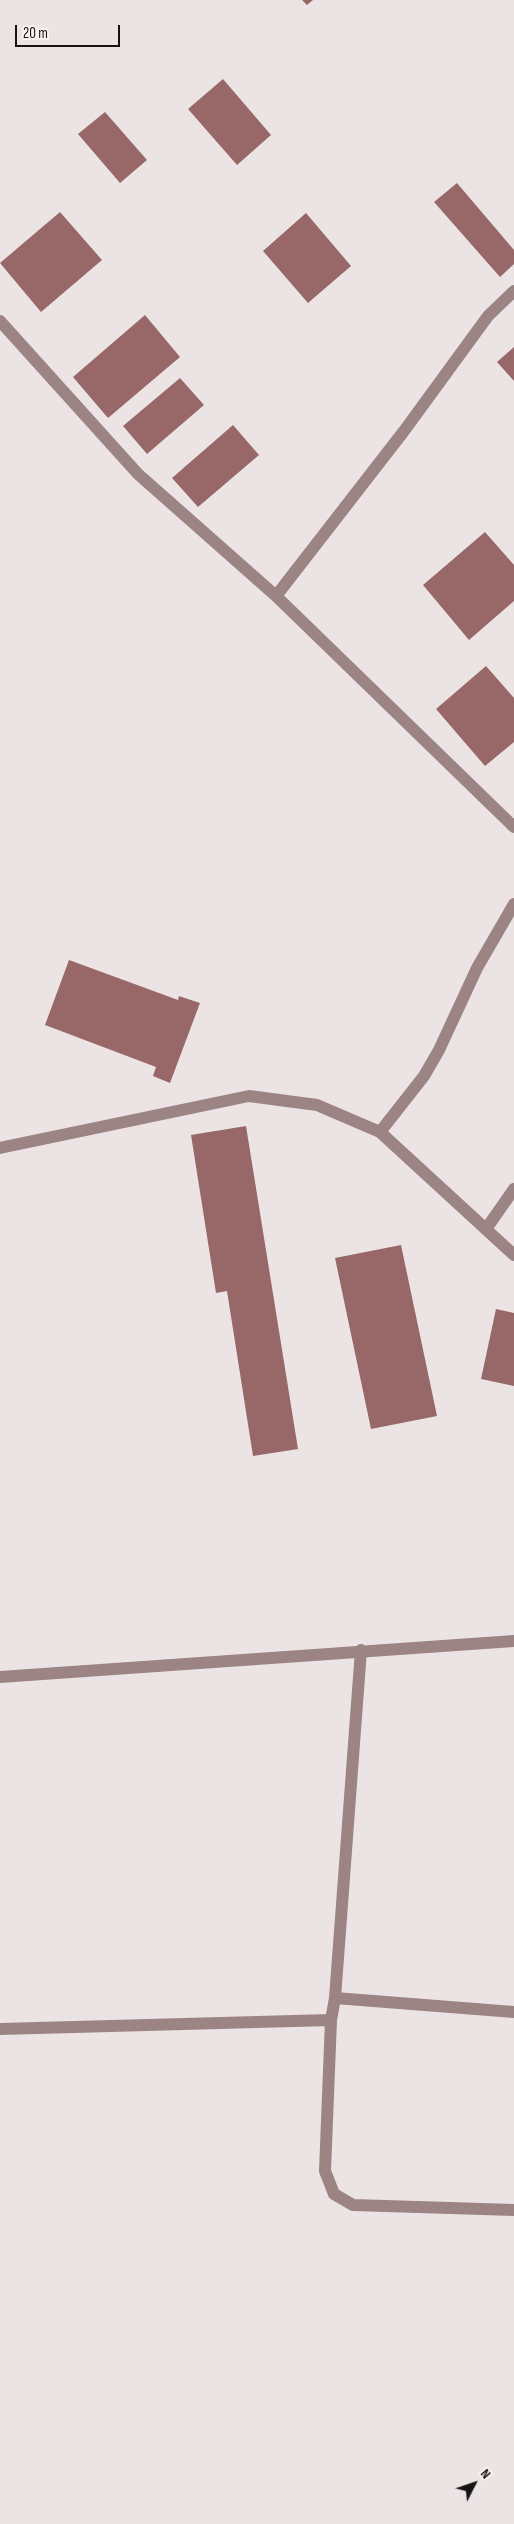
<!DOCTYPE html>
<style>
body{margin:0}
#map{position:relative;width:514px;height:2524px;overflow:hidden;background:#ece4e4;font-family:"Sofia Sans Condensed",sans-serif}
canvas{display:block}
.north{position:absolute;left:449px;top:2459px;width:50px;height:50px;-webkit-text-stroke:4px #faf2f2;paint-order:stroke;rotate:49deg;font-size:14px;font-weight:700;line-height:20px;text-align:center;color:#161313}
.north::after{content:'';display:block;margin:auto;width:18px;height:22px;background:#161313;clip-path:polygon(50% 0,100% 100%,50% 72%,0 100%)}
.scale{position:absolute;left:15px;top:25px;width:105px;height:22px;box-sizing:border-box;border:2px solid #161313;border-top:0;padding-left:6px;font-size:15px;line-height:18px;white-space:nowrap;color:#161313;-webkit-text-stroke:4px #faf2f2;paint-order:stroke}
</style>
<div id="map">
<canvas width="514" height="2524"></canvas>
<div class="north">N</div>
<div class="scale">20 m</div>
</div>
<script>
const context = document.querySelector('canvas').getContext('2d');
context.lineJoin = 'round';
function fillPath(path, color) { context.fillStyle = color; context.fill(path, 'evenodd'); }
const shape = rows => new Path2D(rows.map(r => 'M' + r).join(''));
function strokePath(path, color, width, dash) { context.strokeStyle = color; context.lineWidth = width; context.lineCap = dash ? 'butt' : 'round'; context.setLineDash(dash || []); context.stroke(path); }
const building = shape([
 [302,0,313,0,307,5],
 [223,79,271,135,237,165,188,109],
 [105,112,147,160,120,183,78,134],
 [457,183,514,250,514,264,500,277,434,202],
 [60,212,102,260,41,312,0,263],
 [306,213,351,266,308,303,263,251],
 [145,315,180,357,108,418,73,377],
 [514,347,514,381,497,362],
 [180,378,204,405,147,454,123,426],
 [233,425,259,455,198,507,172,478],
 [485,532,514,565,514,601,469,640,423,585],
 [486,666,514,698,514,742,485,766,436,709],
 [69,960,178,1000,179,996,200,1003,170,1083,153,1076,156,1067,45,1025],
 [246,1126,298,1449,253,1456,227,1291,216,1293,191,1135],
 [401,1245,437,1416,371,1429,335,1258],
 [496,1309,514,1313,514,1386,481,1379]
]);
const service = shape([
 [0,1148,249,1096,317,1105,380,1132],
 [486,1229,514,1189]
]);
const minor = shape([
 [0,321,138,474,276,596,514,827],
 [276,596,404,431,488,316,514,291],
 [514,904,477,968,439,1050,424,1076,380,1132,514,1255],
 [361,1650,335,1998,331,2020,325,2171,334,2194,353,2205,514,2210],
 [0,1677,514,1641],
 [335,1998,514,2012],
 [0,2029,331,2020]
]);
fillPath(building, '#986868');
strokePath(service, '#9c8484', 12);
strokePath(minor, '#9c8484', 12);
</script>
